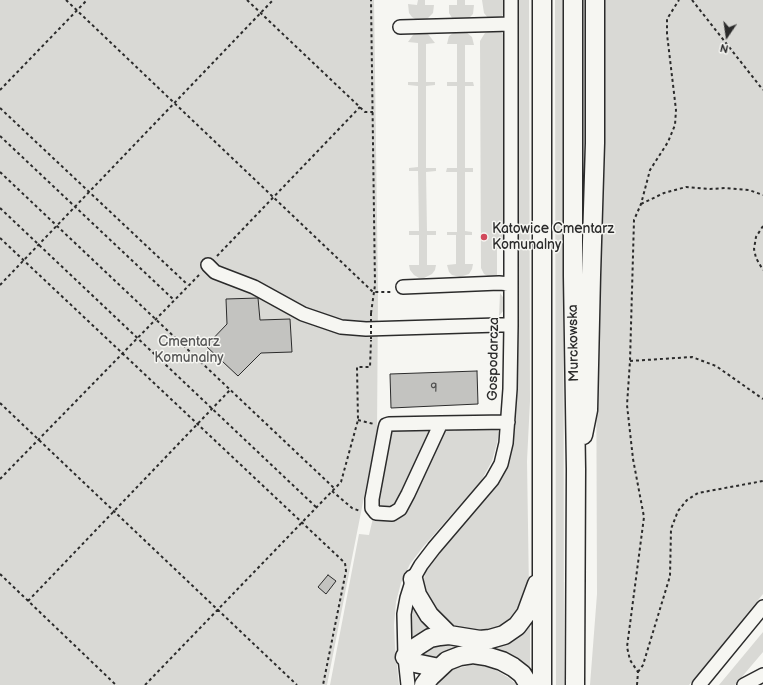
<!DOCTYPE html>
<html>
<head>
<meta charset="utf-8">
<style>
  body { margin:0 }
  #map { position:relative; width:763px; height:685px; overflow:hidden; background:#f6f6f2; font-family:"Balsamiq Sans",sans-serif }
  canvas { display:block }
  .north { position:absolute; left:707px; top:16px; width:40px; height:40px; -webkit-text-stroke:3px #f6f6f2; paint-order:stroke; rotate:193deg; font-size:11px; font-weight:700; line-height:16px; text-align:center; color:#2b2b2b }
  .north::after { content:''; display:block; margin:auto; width:14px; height:18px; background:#2b2b2b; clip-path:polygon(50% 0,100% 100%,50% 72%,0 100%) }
</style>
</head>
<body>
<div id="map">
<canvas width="763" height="685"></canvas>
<div class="north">N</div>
</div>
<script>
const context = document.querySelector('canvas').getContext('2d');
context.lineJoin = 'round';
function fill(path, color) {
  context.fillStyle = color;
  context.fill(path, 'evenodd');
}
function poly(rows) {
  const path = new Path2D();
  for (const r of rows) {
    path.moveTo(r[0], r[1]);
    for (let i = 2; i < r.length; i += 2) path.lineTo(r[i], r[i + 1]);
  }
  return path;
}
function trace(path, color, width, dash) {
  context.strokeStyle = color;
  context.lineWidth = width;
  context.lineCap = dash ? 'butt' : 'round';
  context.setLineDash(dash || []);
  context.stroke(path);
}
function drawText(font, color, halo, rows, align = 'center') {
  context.font = font + ' "Balsamiq Sans",sans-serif';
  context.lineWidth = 3;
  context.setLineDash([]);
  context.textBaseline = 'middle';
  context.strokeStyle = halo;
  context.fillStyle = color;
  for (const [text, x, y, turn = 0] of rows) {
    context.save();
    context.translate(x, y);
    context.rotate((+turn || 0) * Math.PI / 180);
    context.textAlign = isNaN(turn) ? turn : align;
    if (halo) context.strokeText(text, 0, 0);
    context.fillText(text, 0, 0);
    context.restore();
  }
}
fill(poly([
  [0,0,374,0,378,292,377,431,327,685,0,685],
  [418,0,425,0,425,5,434,5,433,13,427,19,417,20,412,17,409,13,408,4,417,5],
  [457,0,465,0,465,5,474,5,473,14,467,20,457,20,452,18,449,13,449,5,457,5],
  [482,0,505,0,504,14,500,18,488,18,484,13],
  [516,0,529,0,530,401,527,461,529,591,525,602,512,620,496,632,482,635,447,625,427,599,423,583,426,570,431,561,497,486,504,474,508,463,513,441,516,365],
  [555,0,563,0,564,685,556,685],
  [583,0,588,0,588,130,585,196,583,195],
  [602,0,763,0,763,594,689,685,590,685,597,594,596,312],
  [465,31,472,37,474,45,465,45,465,82,473,82,474,86,465,86,465,168,473,168,473,172,465,172,465,231,472,232,472,235,465,235,465,264,473,264,472,269,469,274,460,277,452,275,449,272,447,265,456,264,456,235,447,235,447,232,457,232,457,172,446,172,447,168,457,168,457,86,447,86,447,82,457,82,457,44,447,44,449,36,453,33],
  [418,32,423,32,428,34,435,43,426,44,426,82,435,82,435,85,426,86,426,168,436,168,436,171,426,172,427,231,436,231,436,235,427,235,427,265,436,265,435,270,432,274,424,278,419,278,414,275,410,270,409,265,419,265,419,235,409,235,409,231,419,231,418,171,409,171,409,168,418,167,418,86,408,85,408,82,418,82,418,43,408,42,413,35],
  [488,32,501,32,505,36,505,248,497,249,497,275,490,277,484,274,481,268,480,41,485,33],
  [500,293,505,300,505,305,504,310,499,316],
  [463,426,496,427,499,432,497,443,492,461,481,481,423,547,410,564,401,583,396,602,394,625,395,647,399,685,330,685,359,534,369,535,373,518,393,519,444,431,455,431],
  [429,427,431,432,402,499,392,509,378,507,376,499,391,429],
  [414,605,437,630,411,641,411,621],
  [530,624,530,672,486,648,528,625],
  [763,632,763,652,735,685,719,685],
  [453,643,456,648,437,660,420,659,421,653,428,647],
  [475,664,483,666,494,669,509,678,517,685,435,685,451,670]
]), '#d9d9d5');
const building = poly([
  [258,298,260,320,290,319,292,352,261,353,238,376,206,346,227,324,226,299,258,298],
  [477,371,478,404,391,408,390,374,477,371],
  [328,575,336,581,326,594,318,587,328,575]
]);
fill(building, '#c3c3c0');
trace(building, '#2b2b2b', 1);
const minor = poly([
  [400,27,511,24],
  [208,265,215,272,254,287,303,314,341,327,366,329,498,325,511,325],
  [403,287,499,283,511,284],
  [441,423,408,494,400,509,392,514,376,513,372,508,372,499,385,429,386,425,389,424,441,423,508,422],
  [408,685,405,657,404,614,407,598,413,579,421,565,434,548,492,480,501,464,506,443,510,389,511,325,511,0],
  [699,685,763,607],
  [744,685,763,675]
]);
const highway = poly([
  [573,0,573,276,576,469,575,685],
  [583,435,588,410,591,275,595,143,595,0],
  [413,579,417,595,429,615,449,635],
  [439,668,415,663,405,657,416,647,430,638,440,636,449,635,480,640,490,639,504,635,517,626,526,614,537,584],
  [424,685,430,677,447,661,460,656,473,654,486,656,502,661,513,667,522,674,529,685],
  [542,685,542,0]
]);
trace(minor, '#2b2b2b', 16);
trace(highway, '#2b2b2b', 21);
trace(poly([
  [66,0,373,292,392,292],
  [247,0,365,112,373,112],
  [692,0,763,90],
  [0,90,87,0],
  [0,108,188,285],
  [0,136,174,300],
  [0,172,334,488],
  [641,204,664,193,686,187,710,189,726,188,749,190,763,195],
  [0,208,316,507],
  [763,226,756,237,754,249,756,258,763,270],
  [0,238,345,563,346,571,323,685],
  [217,256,360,107],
  [0,285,273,0],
  [371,313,375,285,371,0],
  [630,361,692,357,716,366,763,399],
  [0,403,297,685],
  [358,420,374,424],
  [0,479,200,274],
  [332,491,352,508,360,511],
  [0,574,116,685],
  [28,601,230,390],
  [638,672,643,665,670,576,671,529,678,511,687,500,698,493,763,481],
  [145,685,341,482,358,420,357,367,370,367,371,340],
  [637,685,638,672,630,660,627,647,644,517,633,459,627,405,630,361,634,220,641,204,650,170,668,142,675,125,676,110,667,34,667,19,679,0]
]), '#2b2b2b', 2, [3, 3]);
trace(minor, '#f6f6f2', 13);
trace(highway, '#f6f6f2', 18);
trace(poly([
  [371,313,371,339]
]), '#2b2b2b', 2, [3, 3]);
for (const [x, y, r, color] of [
  [484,237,4,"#d1495b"]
]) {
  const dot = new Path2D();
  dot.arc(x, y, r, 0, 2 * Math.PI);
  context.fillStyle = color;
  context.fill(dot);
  trace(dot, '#f6f6f2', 1.5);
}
drawText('12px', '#515150', null, [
  ["9",434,389]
]);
drawText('14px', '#2b2b2b', '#f6f6f2', [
  ["Katowice Cmentarz",492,229],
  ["Komunalny",492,245]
], 'left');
drawText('14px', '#565656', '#f6f6f2', [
  ["Cmentarz",189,342],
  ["Komunalny",189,358]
]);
drawText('14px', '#2b2b2b', '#f6f6f2', [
  ["Murckowska",574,343,-91],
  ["Gospodarcza",494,359,-89]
]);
</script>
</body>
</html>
